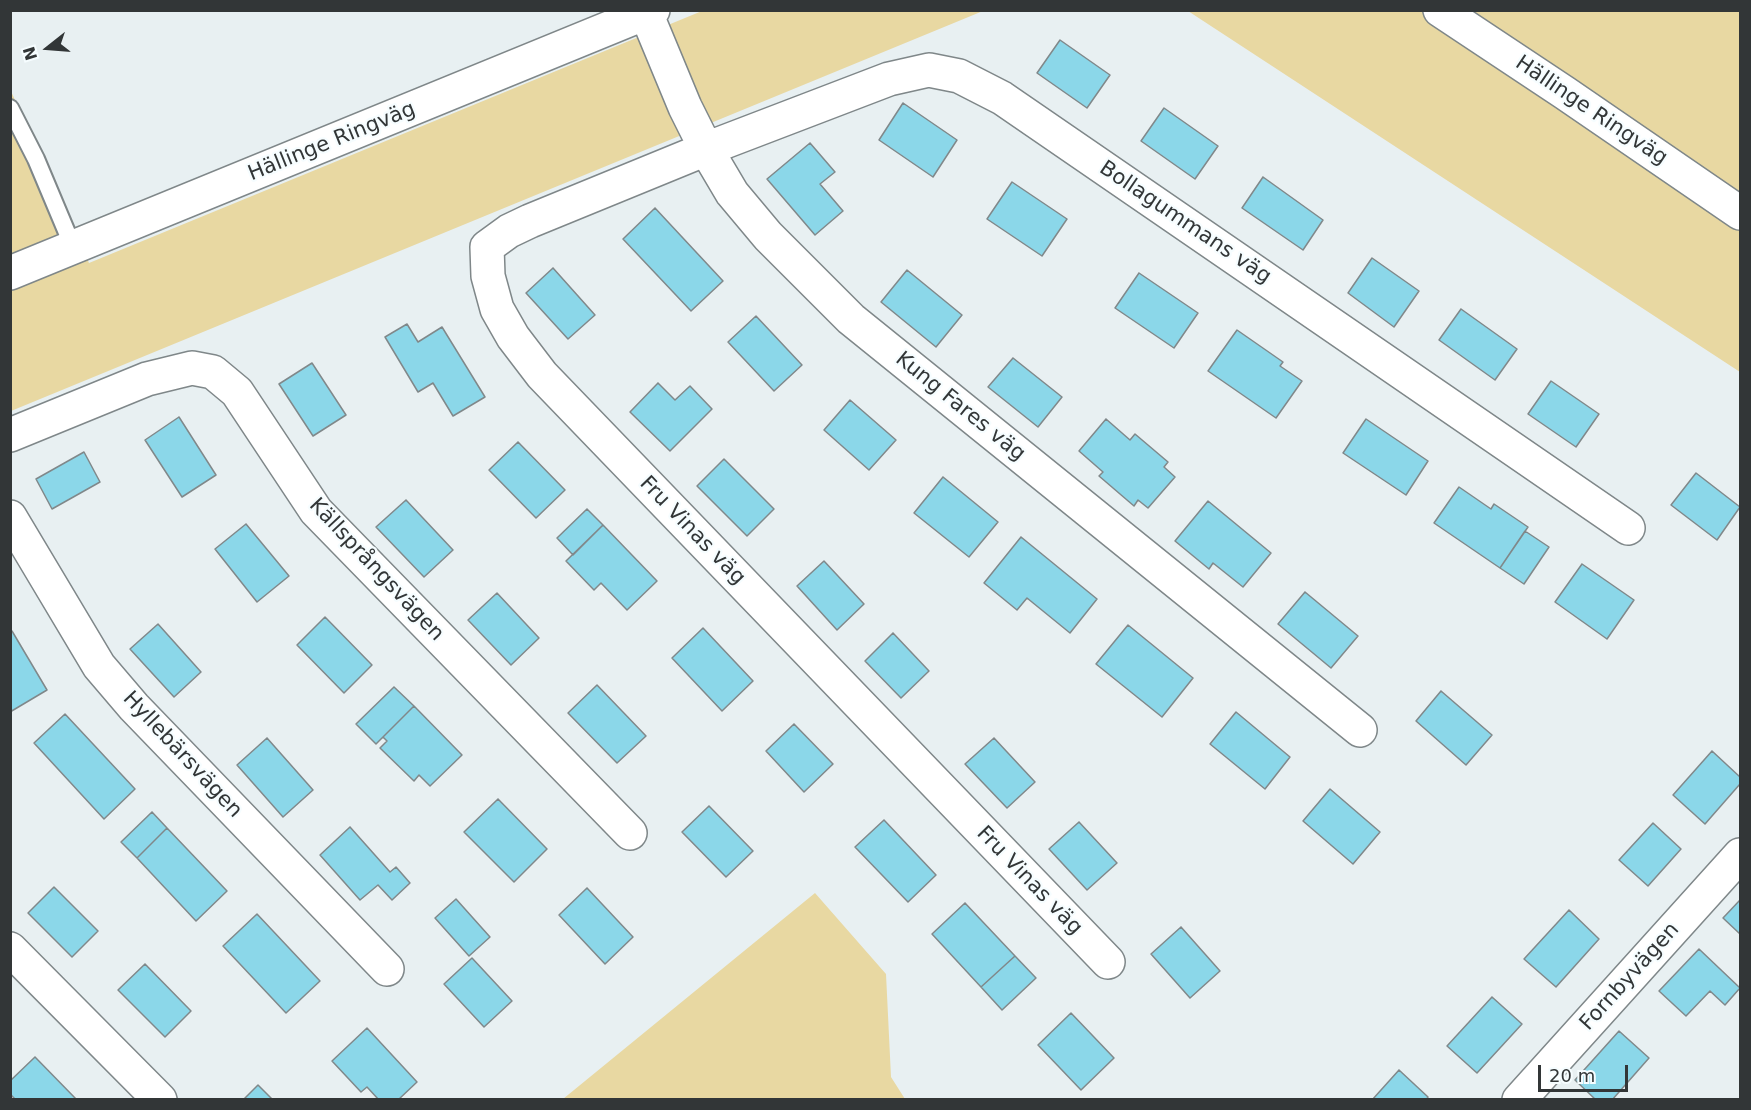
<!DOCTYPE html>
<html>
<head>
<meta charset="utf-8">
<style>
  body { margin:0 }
  #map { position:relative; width:1751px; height:1110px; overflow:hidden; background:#e8f0f2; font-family:"DejaVu Sans",sans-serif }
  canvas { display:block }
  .frame { position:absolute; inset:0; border:12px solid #323637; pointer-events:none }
  .north { position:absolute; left:18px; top:18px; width:60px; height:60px; -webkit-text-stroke:4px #f6fdff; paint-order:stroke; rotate:253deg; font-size:16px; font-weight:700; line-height:24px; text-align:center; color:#323637 }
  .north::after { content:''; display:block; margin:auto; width:21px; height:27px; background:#323637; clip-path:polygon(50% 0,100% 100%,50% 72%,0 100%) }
  .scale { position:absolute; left:1538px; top:1065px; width:90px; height:27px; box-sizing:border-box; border:3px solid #323637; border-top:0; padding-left:8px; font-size:18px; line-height:21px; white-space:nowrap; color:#323637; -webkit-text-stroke:4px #f6fdff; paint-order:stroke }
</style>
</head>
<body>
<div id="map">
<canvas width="1751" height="1110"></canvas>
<div class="frame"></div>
<div class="north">N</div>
<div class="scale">20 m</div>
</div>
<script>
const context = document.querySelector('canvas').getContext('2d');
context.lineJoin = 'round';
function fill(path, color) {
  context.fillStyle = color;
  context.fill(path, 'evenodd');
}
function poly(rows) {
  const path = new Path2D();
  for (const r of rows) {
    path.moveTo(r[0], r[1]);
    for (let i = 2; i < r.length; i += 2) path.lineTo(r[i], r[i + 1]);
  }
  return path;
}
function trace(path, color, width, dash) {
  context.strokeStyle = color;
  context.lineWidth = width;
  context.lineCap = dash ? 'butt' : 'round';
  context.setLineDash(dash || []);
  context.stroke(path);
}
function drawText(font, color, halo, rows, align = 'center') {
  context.font = font + ' "DejaVu Sans",sans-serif';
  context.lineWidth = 4.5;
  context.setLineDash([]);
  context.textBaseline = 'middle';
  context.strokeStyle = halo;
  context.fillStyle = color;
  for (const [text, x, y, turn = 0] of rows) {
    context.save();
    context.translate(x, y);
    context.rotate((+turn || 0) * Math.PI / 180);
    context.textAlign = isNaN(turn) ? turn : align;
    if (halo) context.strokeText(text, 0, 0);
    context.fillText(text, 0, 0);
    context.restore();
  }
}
fill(poly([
  [702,11,983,11,11,411,10,89,89,263],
  [1188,11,1740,11,1740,372],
  [815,893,886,974,891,1077,905,1099,563,1099]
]), '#e8d8a2');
const building = poly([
  [1060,40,1110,75,1087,108,1037,73,1060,40],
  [903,103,957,140,933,177,879,140,903,103],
  [1164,108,1218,146,1195,179,1141,141,1164,108],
  [810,143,835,172,820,184,843,211,815,235,767,179,810,143],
  [1263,177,1323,220,1303,250,1242,208,1263,177],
  [1012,182,1067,219,1042,256,987,219,1012,182],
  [655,208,723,281,691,311,623,239,655,208],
  [1372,258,1419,291,1394,327,1348,293,1372,258],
  [553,268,595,315,568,339,526,293,553,268],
  [907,270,962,315,936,347,881,302,907,270],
  [1139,273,1198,313,1174,348,1115,308,1139,273],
  [1461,309,1517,349,1495,380,1439,340,1461,309],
  [756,316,802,365,774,391,728,342,756,316],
  [407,324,418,342,442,327,485,397,453,416,433,383,418,392,385,337,407,324],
  [1237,330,1283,362,1280,366,1302,381,1276,418,1208,371,1237,330],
  [1013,358,1062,397,1038,427,988,387,1013,358],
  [312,363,346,415,313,436,279,384,312,363],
  [1551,381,1599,414,1576,447,1528,414,1551,381],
  [658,383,675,400,690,386,712,409,670,451,630,412,658,383],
  [850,400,896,440,869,470,824,430,850,400],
  [179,417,216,475,182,497,145,440,179,417],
  [1106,419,1130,440,1135,434,1168,462,1164,467,1175,477,1148,508,1138,500,1134,506,1099,476,1103,472,1079,451,1106,419],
  [1366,419,1428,461,1406,495,1343,453,1366,419],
  [518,442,565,490,536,518,489,470,518,442],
  [84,452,100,482,52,509,36,479,84,452],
  [724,459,774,509,747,536,697,486,724,459],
  [1696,473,1740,507,1717,540,1671,505,1696,473],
  [943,477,998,522,969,557,914,513,943,477],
  [1459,487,1491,509,1494,504,1528,527,1500,568,1434,523,1459,487],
  [406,500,453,550,424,577,376,527,406,500],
  [1208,501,1271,553,1243,587,1213,563,1209,569,1175,541,1208,501],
  [587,509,603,525,573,555,557,538,587,509],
  [246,524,289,576,257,602,215,549,246,524],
  [603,525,657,581,627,610,601,583,594,590,566,561,603,525],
  [1525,531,1549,547,1524,584,1500,568,1525,531],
  [1021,537,1097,599,1070,633,1027,598,1017,610,984,583,1021,537],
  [824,561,864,604,837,630,797,586,824,561],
  [1582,564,1634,600,1607,639,1555,602,1582,564],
  [1305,592,1358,636,1331,668,1278,624,1305,592],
  [497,593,539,638,511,665,468,620,497,593],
  [325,617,372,665,344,693,297,645,325,617],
  [158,624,201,672,174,697,130,649,158,624],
  [1128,625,1193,678,1162,717,1096,664,1128,625],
  [703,628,753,681,722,711,672,658,703,628],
  [12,631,47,690,10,712,10,632,12,631],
  [893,633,929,671,901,698,865,661,893,633],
  [597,685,646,736,617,763,568,713,597,685],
  [394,687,414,706,376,744,356,724,394,687],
  [1441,691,1492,735,1466,765,1416,721,1441,691],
  [414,706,462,755,430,786,419,775,414,781,380,748,387,741,383,737,414,706],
  [1236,712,1290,757,1265,789,1210,744,1236,712],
  [65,714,135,789,104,819,34,743,65,714],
  [794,724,833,764,804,792,766,751,794,724],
  [267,738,313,790,283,817,237,765,267,738],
  [994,738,1035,782,1007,808,965,764,994,738],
  [1712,751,1740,777,1740,784,1705,824,1673,795,1712,751],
  [1330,789,1380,832,1353,864,1303,821,1330,789],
  [498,799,547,849,514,882,464,832,498,799],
  [709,806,753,851,726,877,682,832,709,806],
  [152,812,167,828,137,858,121,842,152,812],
  [884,820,936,875,908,902,855,847,884,820],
  [1079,822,1117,863,1087,890,1049,849,1079,822],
  [1653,823,1681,849,1648,886,1619,860,1653,823],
  [350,827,390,872,396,867,410,883,392,900,378,885,360,900,320,855,350,827],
  [167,828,227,891,196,921,137,858,167,828],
  [54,887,98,931,72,957,28,913,54,887],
  [587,888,633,937,605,964,559,915,587,888],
  [456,899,490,937,469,956,435,918,456,899],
  [1740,900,1740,934,1723,918,1740,900],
  [965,903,1015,956,981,987,932,934,965,903],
  [1569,910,1599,939,1556,987,1524,959,1569,910],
  [257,914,320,981,286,1013,223,946,257,914],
  [1181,927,1220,971,1190,998,1151,954,1181,927],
  [1699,949,1740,988,1725,1005,1710,991,1686,1016,1659,991,1699,949],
  [1015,956,1036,978,1002,1010,981,987,1015,956],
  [472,958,512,1001,484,1027,444,984,472,958],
  [145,964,191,1011,165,1037,118,990,145,964],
  [1492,997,1522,1024,1477,1073,1447,1046,1492,997],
  [1071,1013,1114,1058,1081,1090,1038,1045,1071,1013],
  [367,1028,417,1082,398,1100,379,1100,367,1087,361,1092,332,1061,367,1028],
  [1619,1031,1649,1058,1612,1100,1596,1100,1575,1080,1619,1031],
  [35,1057,77,1100,16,1100,10,1094,10,1081,35,1057],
  [1399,1070,1428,1097,1426,1100,1372,1100,1399,1070],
  [258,1085,273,1100,243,1100,258,1085]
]);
fill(building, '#8bd7e9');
trace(building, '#80888a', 1.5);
const lane = poly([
  [10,108,36,159,73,247]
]);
const street = poly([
  [1440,10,1565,93,1740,213],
  [646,13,685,107,706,149,732,193,768,236,851,319,1360,730],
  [10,273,653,10],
  [10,435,147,379,192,368,213,372,237,392,316,511,630,833],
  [10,517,99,666,134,707,387,969],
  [10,949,160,1100],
  [1108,962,542,375,513,337,497,309,488,276,487,247,509,231,530,221,706,149,889,79,929,70,959,76,1002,98,1628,528],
  [1519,1100,1740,855]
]);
trace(lane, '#7f8789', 20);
trace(street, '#7f8789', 36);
trace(lane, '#fff', 16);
trace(street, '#fff', 33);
drawText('21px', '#323637', '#f6fdff', [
  ["Hällinge Ringväg",1591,111,34],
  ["Hällinge Ringväg",332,142,-22],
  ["Bollagummans väg",1185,223,34],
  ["Kung Fares väg",960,407,39],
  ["Fru Vinas väg",692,531,46],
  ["Källsprångsvägen",376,570,47],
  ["Hyllebärsvägen",182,755,47],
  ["Fru Vinas väg",1029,881,46],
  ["Fornbyvägen",1630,977,-48]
]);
</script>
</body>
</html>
